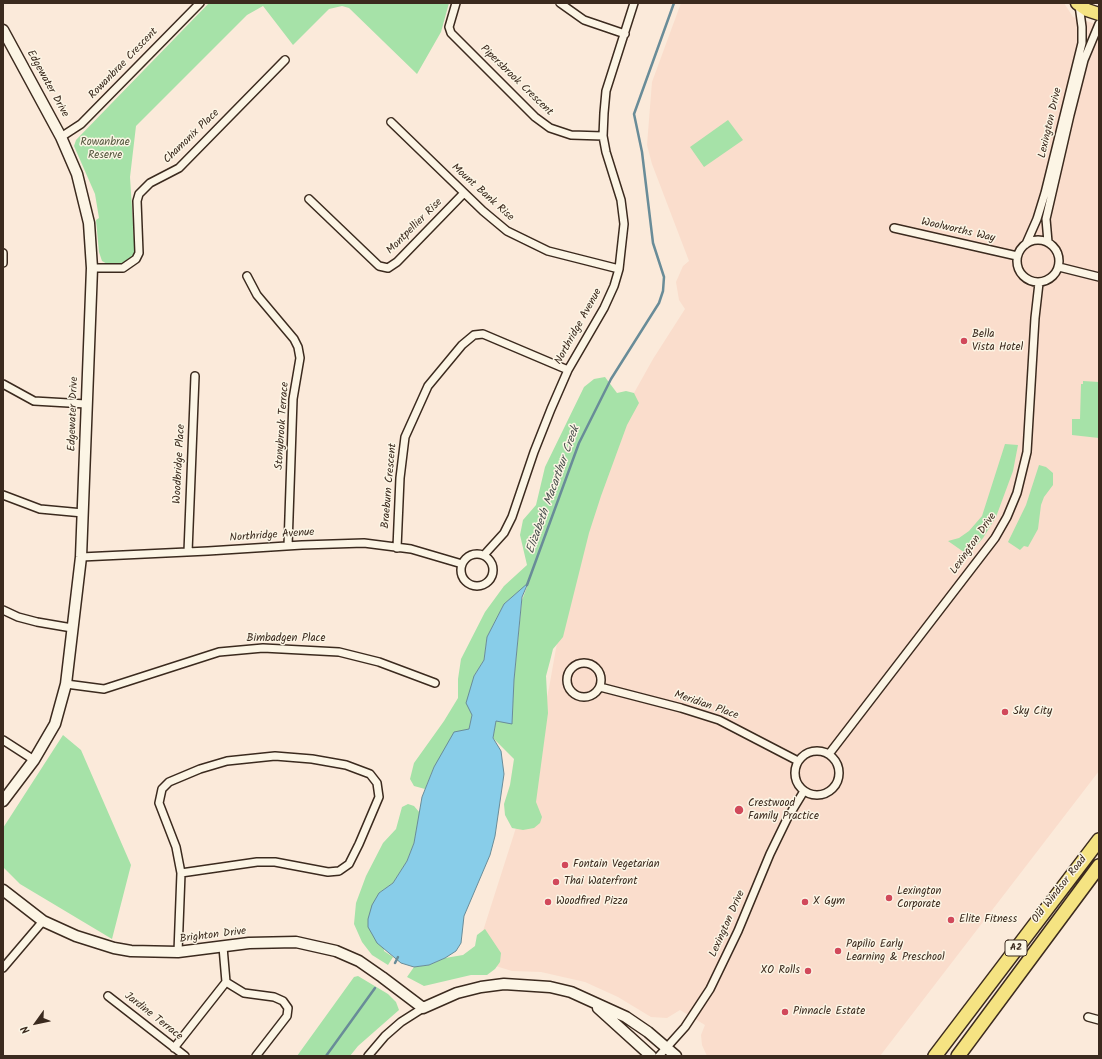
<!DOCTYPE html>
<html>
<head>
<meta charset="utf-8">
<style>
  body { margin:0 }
  #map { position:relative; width:1102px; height:1059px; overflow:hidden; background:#fbeada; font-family:Kalam,sans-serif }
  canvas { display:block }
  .frame { position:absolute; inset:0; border:4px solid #3b2a1e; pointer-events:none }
  .north { position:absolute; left:16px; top:1003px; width:40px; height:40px; -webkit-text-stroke:3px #fcf5e5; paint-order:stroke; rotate:237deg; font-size:11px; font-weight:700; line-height:16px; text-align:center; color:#3b2a1e }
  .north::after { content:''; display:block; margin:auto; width:14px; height:18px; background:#3b2a1e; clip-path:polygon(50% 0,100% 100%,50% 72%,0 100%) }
</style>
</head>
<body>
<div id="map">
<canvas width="1102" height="1059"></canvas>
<div class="frame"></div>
<div class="north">N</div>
</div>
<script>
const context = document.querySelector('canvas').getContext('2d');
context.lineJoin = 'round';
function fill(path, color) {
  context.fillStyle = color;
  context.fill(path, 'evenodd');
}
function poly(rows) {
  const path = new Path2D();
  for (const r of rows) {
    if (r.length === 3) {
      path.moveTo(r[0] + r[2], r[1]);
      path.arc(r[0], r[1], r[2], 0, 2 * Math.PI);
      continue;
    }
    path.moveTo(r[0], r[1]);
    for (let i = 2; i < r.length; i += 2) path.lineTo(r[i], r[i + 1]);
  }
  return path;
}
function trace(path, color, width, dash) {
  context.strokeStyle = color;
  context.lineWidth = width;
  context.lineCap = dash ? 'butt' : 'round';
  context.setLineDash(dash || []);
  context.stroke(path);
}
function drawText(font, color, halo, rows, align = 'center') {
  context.font = font + ' Kalam,sans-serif';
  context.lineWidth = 3;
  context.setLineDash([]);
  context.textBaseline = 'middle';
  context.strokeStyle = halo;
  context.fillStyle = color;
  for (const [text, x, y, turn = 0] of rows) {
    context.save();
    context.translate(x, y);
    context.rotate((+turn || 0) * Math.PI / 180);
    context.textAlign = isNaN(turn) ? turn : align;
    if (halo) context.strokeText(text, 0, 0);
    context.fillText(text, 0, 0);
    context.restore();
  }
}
fill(poly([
  [681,3,1064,3,1073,17,1099,25,1099,771,880,1056,707,1056,702,1045,701,1035,705,1025,680,1010,667,1018,651,1017,618,997,585,982,541,972,512,971,476,960,483,931,521,812,549,688,566,592,634,393,653,359,685,309,679,300,676,282,683,266,689,261,652,164,647,145,652,82]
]), '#faddcc');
fill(poly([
  [209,3,449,3,441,32,417,74,349,8,342,6,329,9,293,45,263,6,247,15,136,126,130,177,135,255,124,264,109,265,102,261,99,252,96,220,99,218,95,194,74,146,76,140],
  [728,120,743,140,704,167,690,147],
  [605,377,617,393,626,391,634,393,639,403,627,425,601,496,589,533,563,637,553,649,550,661,546,676,548,713,536,802,542,817,540,823,534,828,523,830,512,828,505,815,504,804,510,785,514,759,493,738,496,720,512,723,514,680,522,600,528,584,504,604,487,637,484,660,474,676,472,715,469,729,434,767,425,789,414,786,410,779,414,763,444,721,458,698,458,679,461,659,485,612,504,586,527,565,520,535,523,520,536,505,545,467,584,387,594,379],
  [1083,381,1099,382,1099,438,1072,435,1072,419,1080,419,1081,384,1083,384],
  [1005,444,1018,445,1013,471,996,517,983,538,968,555,948,541,959,538,969,531,982,516],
  [1039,465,1046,467,1053,473,1053,485,1044,497,1041,505,1038,529,1028,547,1024,546,1020,550,1008,542,1026,505],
  [63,735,81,750,131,865,112,939,20,884,3,867,3,828],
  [408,804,414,806,420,813,414,843,407,861,393,883,379,893,384,951,393,957,388,965,372,955,362,942,354,924,356,903,366,876,383,843,396,829,402,807],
  [485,929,501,953,500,962,495,969,487,975,471,975,424,986,407,977,414,967,429,965,445,958,463,955,475,946,477,935],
  [358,976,388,994,396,1002,399,1010,358,1046,350,1056,297,1056,354,977]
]), '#a6e2a8');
const water = poly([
  [528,583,522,597,514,680,512,724,496,721,493,738,501,751,504,774,495,836,490,855,464,916,461,943,456,951,445,958,429,965,414,967,401,963,377,943,372,934,368,927,368,919,372,905,379,893,393,883,407,861,414,843,422,797,434,767,454,732,469,729,472,715,466,703,474,676,484,660,487,637,504,604,528,583]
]);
fill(water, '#88cde9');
trace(water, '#698c98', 1);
trace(poly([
  [527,585,579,443,611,379,659,303,663,291,664,277,653,243,642,152,634,114,674,3],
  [395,963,398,957],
  [326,1056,375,988]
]), '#698c98', 2.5);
const street = poly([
  [456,3,449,27,451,33,535,117,550,128,571,135,603,136],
  [560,3,584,20,625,34],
  [391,122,483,211,507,231,548,251,619,269],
  [61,137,81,124,200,3],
  [309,199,379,266,388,268,397,262,464,193],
  [894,228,1017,256],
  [1038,261,21],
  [1048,242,1046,219,1070,115,1084,60,1099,24],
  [1026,244,1037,219,1045,193,1082,43,1082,27,1079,5],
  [3,253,3,263],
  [1059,267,1099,277],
  [92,268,123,268,136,259,139,253,137,201,139,194,150,183,179,168,285,60],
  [247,276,257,295,294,339,298,347,300,358,293,399,288,546],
  [3,384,34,401,86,404],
  [3,495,40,509,83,513],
  [397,548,400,478,405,437,428,386,462,345,474,335,483,334,568,370],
  [188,552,195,376],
  [477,570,16],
  [484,555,504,533,512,517,534,452,551,409,568,370,604,308,614,286,619,269,624,224,621,200,606,152,603,136,604,113,606,91,634,3],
  [81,557,208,551,302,545,364,543,411,549,462,564],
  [3,610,18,617,37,622,72,628],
  [584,680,17],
  [66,684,104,689,219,652,263,648,339,652,379,662,435,683],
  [600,687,681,708,719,720,798,761],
  [3,740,34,760],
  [817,773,22],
  [829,754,995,538,1007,517,1017,493,1027,452,1035,318,1039,283],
  [178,952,181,873,176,847,159,803,162,789,169,782,200,769,227,761,275,756,312,759,346,765,370,774,377,783,379,797,359,844,349,864,339,871,328,872,275,862,257,862,181,873],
  [3,968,43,921],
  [226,982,244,993,274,997,283,1001,288,1008,287,1016,256,1056],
  [108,996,185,1056],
  [1088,1017,1099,1020],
  [174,1048,226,982,223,947],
  [368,1056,385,1036,401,1022,423,1008],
  [659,1056,685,1027,710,989,738,931,770,854,787,819,804,791]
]);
const secondary = poly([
  [3,30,61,137,77,174,89,223,92,268,81,557,66,684,55,724,34,760,3,801],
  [3,890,43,921,76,936,114,948,131,951,178,952,249,943,296,942,336,951,359,961,382,977,423,1008,457,993,481,987,504,984,550,987,571,992,626,1017,648,1032,676,1056],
  [598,1008,651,1056]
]);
const primary = poly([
  [1077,3,1087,10,1099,14]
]);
const highway = poly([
  [935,1056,1099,840],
  [958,1056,1099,866]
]);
trace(street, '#3b2a1e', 10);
trace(secondary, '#3b2a1e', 13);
trace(primary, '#3b2a1e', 15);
trace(highway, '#3b2a1e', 16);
trace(street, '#fcf5e5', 7);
trace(secondary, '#fcf5e5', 10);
trace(primary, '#f5e382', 12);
trace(highway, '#f5e382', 13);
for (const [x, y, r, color] of [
  [964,341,4,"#d1495b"],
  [1005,712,4,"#d1495b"],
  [739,810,5,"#d1495b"],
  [565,865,4,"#d1495b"],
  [556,882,4,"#d1495b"],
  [889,898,4,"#d1495b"],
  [548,902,4,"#d1495b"],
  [805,902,4,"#d1495b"],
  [951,920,4,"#d1495b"],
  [838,951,4,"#d1495b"],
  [808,971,4,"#d1495b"],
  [785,1012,4,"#d1495b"]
]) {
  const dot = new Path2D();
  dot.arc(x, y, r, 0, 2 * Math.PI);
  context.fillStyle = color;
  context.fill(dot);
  trace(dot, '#fcf5e5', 1.5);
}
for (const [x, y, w] of [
  [1016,948,22]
]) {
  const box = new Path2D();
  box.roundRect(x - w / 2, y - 8, w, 16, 3);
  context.fillStyle = '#fcf5e5';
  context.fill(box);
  trace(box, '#3b2a1e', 1);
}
drawText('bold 10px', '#3b2a1e', null, [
  ["A2",1016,948]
]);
drawText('11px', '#3b2a1e', '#fcf5e5', [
  ["Rowanbrae Crescent",124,64,-46],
  ["Pipersbrook Crescent",516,81,44],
  ["Edgewater Drive",47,84,61],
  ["Lexington Drive",1051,123,-77],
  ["Chamonix Place",192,137,-44],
  ["Mount Bank Rise",482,193,42],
  ["Montpellier Rise",415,227,-45],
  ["Woolworths Way",958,231,13],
  ["Northridge Avenue",579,327,-61],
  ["Edgewater Drive",74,414,-88],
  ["Stonybrook Terrace",283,426,-86],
  ["Woodbridge Place",180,464,-87],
  ["Braeburn Crescent",390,486,-85],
  ["Northridge Avenue",272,536,-4],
  ["Lexington Drive",974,544,-55],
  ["Bimbadgen Place",286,639],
  ["Meridian Place",706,706,19],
  ["Old Windsor Road",1060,890,-52],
  ["Lexington Drive",728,924,-66],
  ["Brighton Drive",213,936,-7],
  ["Jardine Terrace",153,1017,38]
]);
drawText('11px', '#565840', '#fcf5e5', [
  ["Rowanbrae",105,143],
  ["Reserve",105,156]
]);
drawText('11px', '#3b2a1e', '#fcf5e5', [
  ["Bella",972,335],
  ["Vista Hotel",972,348],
  ["Sky City",1013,712],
  ["Crestwood",748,804],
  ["Family Practice",748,817],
  ["Fontain Vegetarian",573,865],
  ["Thai Waterfront",564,882],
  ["Lexington",897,892],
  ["Corporate",897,905],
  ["Woodfired Pizza",556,902],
  ["X Gym",813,902],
  ["Elite Fitness",959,920],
  ["Papilio Early",846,945],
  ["Learning & Preschool",846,958],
  ["XO Rolls",800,971,"right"],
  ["Pinnacle Estate",793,1012]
], 'left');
drawText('italic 12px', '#4e5351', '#fcf5e5', [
  ["Elizabeth Macarthur Creek",554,490,-70]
]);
</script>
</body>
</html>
